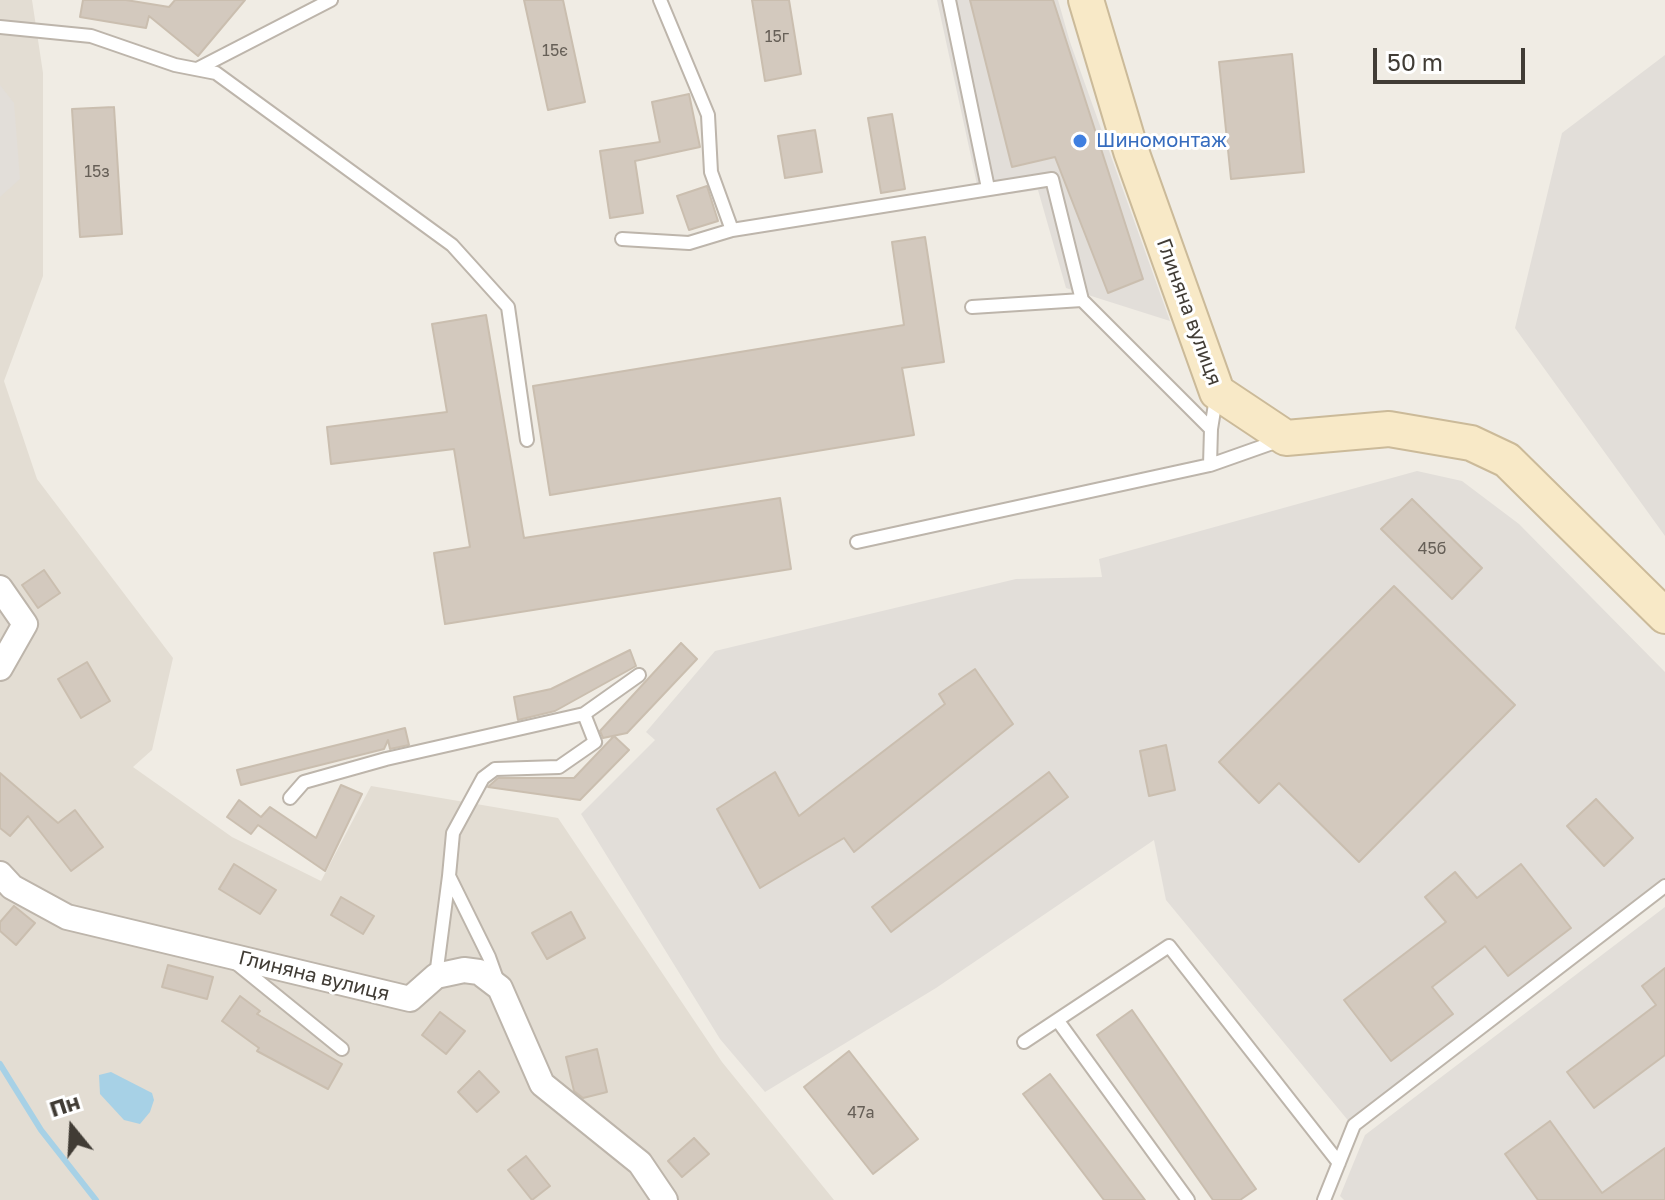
<!DOCTYPE html>
<html>
<head>
<meta charset="utf-8">
<style>
  body { margin:0 }
  #map { position:relative; width:1665px; height:1200px; overflow:hidden; background:#f0ece4; font-family:"Golos Text",sans-serif }
  canvas { display:block }
  .north { position:absolute; left:32px; top:1088px; width:80px; height:80px; -webkit-text-stroke:6px #fff; paint-order:stroke; rotate:342deg; font-size:22px; font-weight:700; line-height:32px; text-align:center; color:#413c35 }
  .north::after { content:''; display:block; margin:auto; width:28px; height:36px; background:#413c35; clip-path:polygon(50% 0,100% 100%,50% 72%,0 100%) }
  .scale { position:absolute; left:1373px; top:48px; width:152px; height:36px; box-sizing:border-box; border:4px solid #413c35; border-top:0; padding-left:10px; font-size:24px; line-height:28px; white-space:nowrap; color:#413c35; -webkit-text-stroke:6px #fff; paint-order:stroke }
</style>
</head>
<body>
<div id="map">
<canvas width="1665" height="1200"></canvas>
<div class="north">Пн</div>
<div class="scale">50 m</div>
</div>
<script>
const context = document.querySelector('canvas').getContext('2d');
context.lineJoin = 'round';
function fill(path, color) {
  context.fillStyle = color;
  context.fill(path, 'evenodd');
}
function poly(rows) {
  const path = new Path2D();
  for (const r of rows) {
    path.moveTo(r[0], r[1]);
    for (let i = 2; i < r.length; i += 2) path.lineTo(r[i], r[i + 1]);
  }
  return path;
}
function trace(path, color, width, dash) {
  context.strokeStyle = color;
  context.lineWidth = width;
  context.lineCap = dash ? 'butt' : 'round';
  context.setLineDash(dash || []);
  context.stroke(path);
}
function drawText(font, color, halo, rows, align = 'center') {
  context.font = font + ' "Golos Text",sans-serif';
  context.lineWidth = 6;
  context.setLineDash([]);
  context.textBaseline = 'middle';
  context.strokeStyle = halo;
  context.fillStyle = color;
  for (const [text, x, y, turn = 0] of rows) {
    context.save();
    context.translate(x, y);
    context.rotate((+turn || 0) * Math.PI / 180);
    context.textAlign = isNaN(turn) ? turn : align;
    if (halo) context.strokeText(text, 0, 0);
    context.fillText(text, 0, 0);
    context.restore();
  }
}
fill(poly([
  [0,0,32,0,43,73,43,276,4,381,37,479,173,658,152,750,133,767,232,837,321,881,371,786,558,818,722,1062,834,1200,0,1200]
]), '#e3ddd3');
fill(poly([
  [937,0,1058,0,1070,42,1170,321,1066,288,1038,190,980,198],
  [1665,55,1665,536,1515,328,1562,133],
  [0,85,14,103,20,179,0,197],
  [1417,471,1462,481,1519,524,1665,672,1665,883,1351,1124,1166,900,1154,840,936,988,765,1092,720,1039,581,814,655,740,646,732,715,651,1016,579,1102,577,1099,559],
  [1665,907,1665,1200,1344,1200,1340,1196,1365,1135]
]), '#e2ded9');
fill(poly([
  [111,1072,152,1093,154,1100,150,1112,140,1124,124,1120,100,1094,99,1075]
]), '#a7d1e6');
trace(poly([
  [0,1064,41,1130,96,1200]
]), '#a7d1e6', 6);
const building = poly([
  [83,0,126,0,169,7,175,0,245,0,198,56,149,16,146,28,80,17,83,0],
  [524,0,563,0,585,102,548,110,524,0],
  [752,0,789,0,801,74,765,81,752,0],
  [970,0,1053,0,1143,279,1108,293,1055,157,1012,167,970,0],
  [1292,54,1304,172,1231,179,1219,62,1292,54],
  [689,94,700,147,635,161,643,213,610,218,600,151,660,142,652,102,689,94],
  [114,107,122,234,80,237,72,109,114,107],
  [892,114,905,189,881,193,868,118,892,114],
  [815,130,822,172,785,178,778,136,815,130],
  [707,186,718,221,689,230,677,196,707,186],
  [925,237,944,362,902,368,914,435,550,495,533,386,904,325,892,242,925,237],
  [486,315,524,538,780,498,791,569,445,624,434,553,470,547,454,449,331,464,327,427,447,412,432,324,486,315],
  [1412,499,1482,568,1452,599,1381,529,1412,499],
  [44,570,60,593,38,608,22,585,44,570],
  [1394,586,1515,705,1359,862,1279,783,1259,803,1219,762,1394,586],
  [681,643,697,659,627,733,603,738,600,731,681,643],
  [630,650,636,666,555,711,518,720,514,697,551,689,630,650],
  [87,662,110,701,81,718,58,679,87,662],
  [975,669,1013,724,854,852,844,838,760,888,717,809,775,772,799,816,945,704,939,694,975,669],
  [405,728,409,745,390,749,388,740,384,749,241,785,237,770,405,728],
  [614,736,629,750,580,800,488,787,498,778,574,778,614,736],
  [1166,745,1175,790,1149,796,1140,751,1166,745],
  [1049,772,1068,797,891,932,872,907,1049,772],
  [0,773,58,823,75,810,103,847,71,871,28,816,10,836,0,828,0,773],
  [341,785,362,794,325,871,258,825,251,834,227,817,239,800,261,817,270,807,316,838,341,785],
  [1596,799,1633,838,1604,866,1567,826,1596,799],
  [234,864,276,890,260,914,219,889,234,864],
  [1521,864,1571,928,1508,976,1485,946,1432,987,1453,1014,1391,1061,1344,1000,1446,922,1425,897,1455,872,1477,898,1521,864],
  [341,897,374,916,363,934,331,915,341,897],
  [14,906,35,923,16,945,0,931,0,922,14,906],
  [571,912,585,938,547,959,532,933,571,912],
  [168,965,213,977,207,999,162,987,168,965],
  [1665,968,1665,1055,1594,1108,1567,1072,1656,1005,1642,986,1665,968],
  [240,996,260,1011,257,1014,342,1064,328,1089,257,1051,259,1048,222,1021,240,996],
  [1132,1010,1256,1189,1240,1200,1213,1200,1097,1035,1132,1010],
  [440,1012,465,1031,446,1054,422,1035,440,1012],
  [597,1049,607,1092,583,1098,574,1091,566,1057,597,1049],
  [849,1051,918,1139,873,1174,804,1087,849,1051],
  [479,1071,499,1092,477,1112,458,1092,479,1071],
  [1050,1074,1145,1200,1104,1200,1023,1094,1050,1074],
  [1550,1121,1602,1193,1665,1148,1665,1200,1538,1200,1505,1154,1550,1121],
  [694,1138,709,1154,682,1177,668,1161,694,1138],
  [526,1156,550,1186,532,1200,508,1170,526,1156]
]);
fill(building, '#d3c9be');
trace(building, '#cabeaf', 2);
const lane = poly([
  [660,0,708,115,711,172,732,230,1052,179,1082,300,1211,429],
  [949,0,988,188],
  [0,27,91,36,175,65,216,73,452,245,508,307,527,440],
  [197,69,331,0],
  [622,239,689,243,732,230],
  [972,307,1082,300],
  [1210,465,1278,441],
  [857,542,1210,465,1211,429,1216,398],
  [290,798,304,782,386,759,584,714,639,675],
  [236,963,342,1049],
  [436,976,449,876],
  [498,982,489,957,449,876,453,833,483,778,495,769,559,767,595,742,584,714],
  [1058,1021,1188,1200],
  [1024,1042,1169,946,1339,1163],
  [1324,1200,1354,1125,1665,886]
]);
const street = poly([
  [0,588,25,624,0,668],
  [0,874,12,887,67,917,410,999,436,976,464,970,479,972,500,988,542,1084,640,1163,665,1200]
]);
const secondary = poly([
  [1086,0,1131,151,1217,392,1286,438,1389,429,1471,443,1507,460,1665,616]
]);
trace(lane, '#bdb5ab', 16);
trace(street, '#bdb5ab', 28);
trace(secondary, '#cbba99', 38);
trace(lane, '#fff', 12);
trace(street, '#fff', 24);
trace(secondary, '#f8e9c7', 34);
for (const [x, y, r, color] of [
  [1080,141,8,"#3f7fe0"]
]) {
  const dot = new Path2D();
  dot.arc(x, y, r, 0, 2 * Math.PI);
  context.fillStyle = color;
  context.fill(dot);
  trace(dot, '#fff', 3);
}
drawText('16px', '#665f57', null, [
  ["15г",777,37],
  ["15є",555,51],
  ["15з",97,172],
  ["45б",1432,549],
  ["47а",861,1113]
]);
drawText('20px', '#366cbe', '#fff', [
  ["Шиномонтаж",1096,141]
], 'left');
drawText('20px', '#413c35', '#fff', [
  ["Глиняна вулиця",1189,312,70],
  ["Глиняна вулиця",314,976,14]
]);
</script>
</body>
</html>
